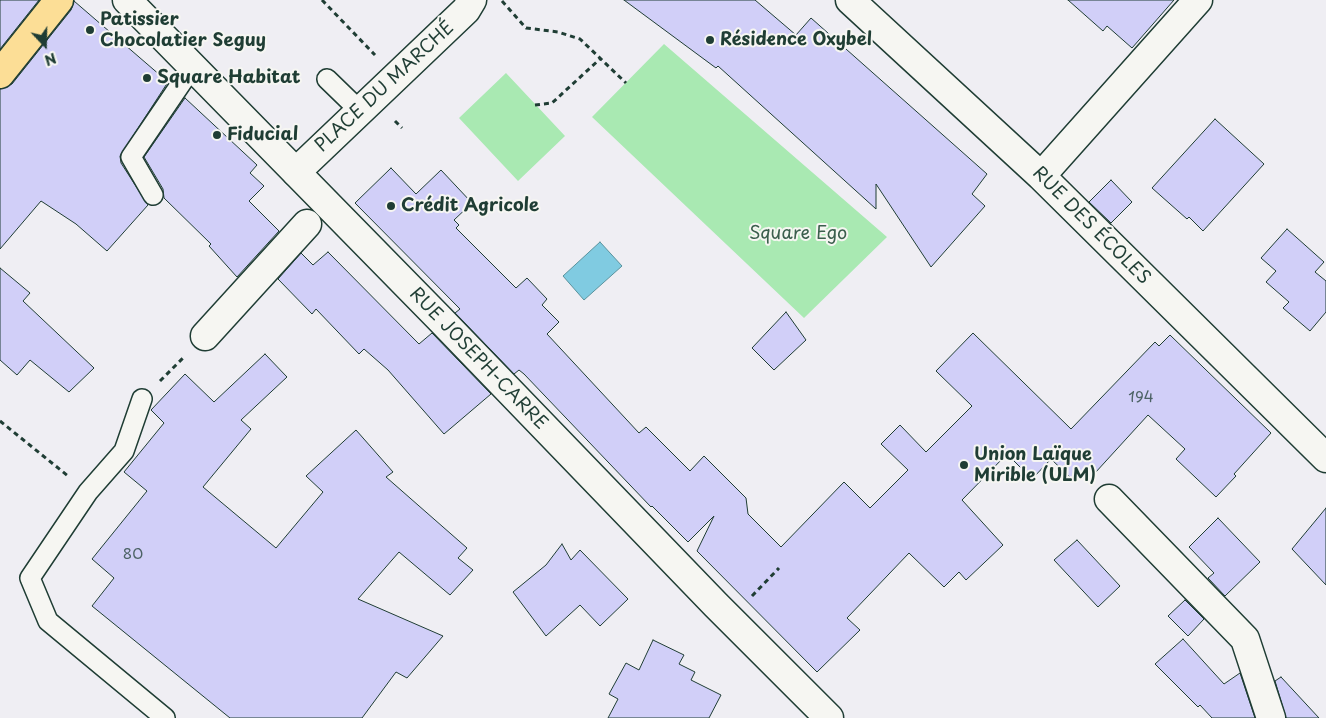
<!DOCTYPE html>
<html>
<head>
<meta charset="utf-8">
<style>
  body { margin:0 }
  #map { position:relative; width:1326px; height:718px; overflow:hidden; background:#efeef3; font-family:"Playpen Sans",sans-serif }
  canvas { display:block }
  .north { position:absolute; left:20px; top:20px; width:50px; height:50px; -webkit-text-stroke:4px #f6f6f2; paint-order:stroke; rotate:159deg; font-size:14px; font-weight:700; line-height:20px; text-align:center; color:#1f3d34 }
  .north::after { content:''; display:block; margin:auto; width:18px; height:22px; background:#1f3d34; clip-path:polygon(50% 0,100% 100%,50% 72%,0 100%) }
</style>
</head>
<body>
<div id="map">
<canvas width="1326" height="718"></canvas>
<div class="north">N</div>
</div>
<script>
const context = document.querySelector('canvas').getContext('2d');
context.lineJoin = 'round';
function fill(path, color) {
  context.fillStyle = color;
  context.fill(path, 'evenodd');
}
function poly(rows) {
  const path = new Path2D();
  for (const r of rows) {
    path.moveTo(r[0], r[1]);
    for (let i = 2; i < r.length; i += 2) path.lineTo(r[i], r[i + 1]);
  }
  return path;
}
function trace(path, color, width, dash) {
  context.strokeStyle = color;
  context.lineWidth = width;
  context.lineCap = dash ? 'butt' : 'round';
  context.setLineDash(dash || []);
  context.stroke(path);
}
function drawText(font, color, halo, rows, align = 'center') {
  context.font = font + ' "Playpen Sans",sans-serif';
  context.lineWidth = 4;
  context.setLineDash([]);
  context.textBaseline = 'middle';
  context.strokeStyle = halo;
  context.fillStyle = color;
  for (const [text, x, y, turn = 0] of rows) {
    context.save();
    context.translate(x, y);
    context.rotate((+turn || 0) * Math.PI / 180);
    context.textAlign = isNaN(turn) ? turn : align;
    if (halo) context.strokeText(text, 0, 0);
    context.fillText(text, 0, 0);
    context.restore();
  }
}
fill(poly([
  [664,44,887,237,804,318,592,117],
  [506,73,565,136,518,181,459,118]
]), '#a9e9b2');
const water = poly([
  [600,242,622,266,584,300,563,276,600,242]
]);
fill(water, '#80cbe1');
trace(water, '#59929c', 1);
const building = poly([
  [0,0,39,0,0,49,0,0],
  [624,0,755,0,796,35,811,18,987,174,972,194,985,206,931,267,876,184,876,209,718,66,716,68,624,0],
  [1068,0,1174,0,1132,48,1107,26,1103,31,1068,0],
  [74,1,168,82,120,156,121,163,148,205,107,251,76,224,41,201,0,249,0,89,12,84,71,10,74,1],
  [185,98,257,165,250,173,264,186,249,201,279,231,237,277,209,246,211,244,164,198,163,189,144,157,185,98],
  [1215,119,1264,164,1203,231,1189,217,1187,219,1152,188,1215,119],
  [391,168,416,194,441,170,472,203,454,220,459,225,456,228,516,288,527,278,547,299,542,305,559,322,547,334,639,433,646,427,690,471,704,456,746,498,748,514,781,547,844,482,870,508,908,470,881,444,900,425,926,452,972,406,936,371,973,333,1071,429,1155,342,1159,346,1170,335,1271,433,1234,474,1236,476,1216,497,1176,459,1185,449,1148,415,1095,473,1087,466,1073,480,1051,459,1032,479,1007,454,962,500,1003,545,966,580,959,572,944,587,909,553,847,618,860,630,817,672,697,551,714,516,688,542,652,506,651,507,524,374,519,370,514,374,455,313,460,309,355,203,391,168],
  [1111,180,1132,202,1111,223,1089,202,1111,180],
  [1287,229,1324,262,1315,272,1326,281,1326,312,1310,331,1283,308,1289,302,1266,282,1276,271,1261,258,1287,229],
  [328,252,419,344,432,333,491,394,444,434,388,370,364,349,359,354,316,309,312,314,278,279,301,253,313,265,328,252],
  [0,268,30,293,23,301,94,368,69,392,30,360,17,375,0,360,0,268],
  [786,312,806,340,774,370,752,348,786,312],
  [265,354,287,377,241,420,251,429,203,487,276,548,323,492,306,476,356,430,393,472,386,477,467,548,458,558,473,570,450,595,399,552,358,599,443,636,407,678,396,672,362,718,230,718,92,606,114,578,92,559,147,491,124,472,164,423,151,410,185,374,214,402,265,354],
  [1326,508,1326,585,1292,549,1326,508],
  [1218,518,1260,562,1225,596,1208,578,1214,573,1189,547,1218,518],
  [1077,540,1120,586,1098,607,1054,560,1077,540],
  [562,544,571,560,580,550,628,599,600,626,580,605,546,636,513,592,546,565,562,544],
  [1185,600,1204,619,1188,636,1168,616,1185,600],
  [1183,639,1224,684,1240,673,1255,718,1212,718,1200,705,1198,707,1155,664,1183,639],
  [653,640,684,655,679,664,695,672,691,680,721,695,709,718,608,718,618,699,609,694,626,663,639,670,653,640],
  [1281,677,1319,718,1286,718,1275,681,1281,677]
]);
fill(building, '#d1cff8');
trace(building, '#1f3d34', 1);
const service = poly([
  [327,79,360,111],
  [153,195,131,157,193,66],
  [142,399,124,451,88,492,30,578,48,621,165,718]
]);
const minor = poly([
  [850,0,1041,176,1326,458],
  [296,172,466,10,472,0],
  [1041,176,1198,0],
  [205,336,307,224],
  [1109,499,1245,639,1271,718]
]);
const tertiary = poly([
  [127,0,440,319,716,605,829,718]
]);
const primary = poly([
  [0,74,59,0]
]);
trace(service, '#1f3d34', 22);
trace(minor, '#1f3d34', 31);
trace(tertiary, '#1f3d34', 31);
trace(primary, '#1f3d34', 31);
trace(poly([
  [322,0,375,55],
  [502,1,526,28,558,32,580,39,626,83],
  [535,105,552,103,601,58],
  [395,121,402,128],
  [160,381,184,357],
  [0,421,68,476],
  [752,596,779,568]
]), '#1f3d34', 3, [5, 4]);
trace(service, '#f6f6f2', 19);
trace(minor, '#f6f6f2', 28);
trace(tertiary, '#f6f6f2', 28);
trace(primary, '#fcde96', 28);
for (const [x, y, r, color] of [
  [90,30,5,"#1f3d34"],
  [710,40,5,"#1f3d34"],
  [147,78,5,"#1f3d34"],
  [217,135,5,"#1f3d34"],
  [391,206,5,"#1f3d34"],
  [964,465,5,"#1f3d34"]
]) {
  const dot = new Path2D();
  dot.arc(x, y, r, 0, 2 * Math.PI);
  context.fillStyle = color;
  context.fill(dot);
  trace(dot, '#f6f6f2', 2);
}
drawText('15px', '#4c6265', null, [
  ["194",1141,398],
  ["80",133,555]
]);
drawText('bold 18px', '#1f3d34', '#f6f6f2', [
  ["Patissier",100,20],
  ["Chocolatier Seguy",100,41],
  ["Résidence Oxybel",720,40],
  ["Square Habitat",157,78],
  ["Fiducial",227,135],
  ["Crédit Agricole",401,206],
  ["Union Laïque",974,455],
  ["Mirible (ULM)",974,476]
], 'left');
drawText('18px', '#1f3d34', '#f6f6f2', [
  ["PLACE DU MARCHÉ",385,87,-43],
  ["RUE DES ÉCOLES",1091,226,45],
  ["RUE JOSEPH-CARRE",478,359,46]
]);
drawText('18px', '#3b5f4d', '#f6f6f2', [
  ["Square Ego",798,234]
]);
</script>
</body>
</html>
